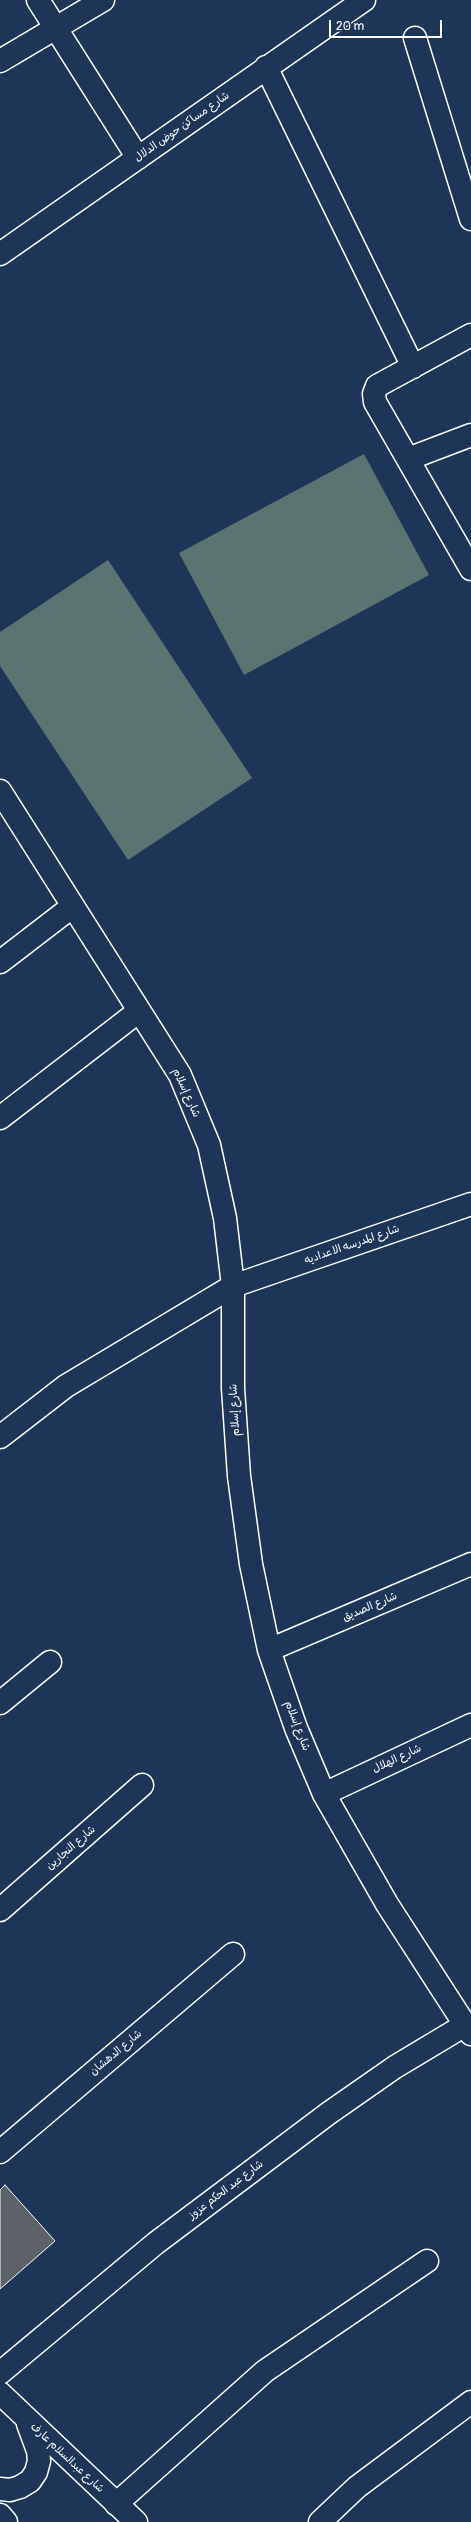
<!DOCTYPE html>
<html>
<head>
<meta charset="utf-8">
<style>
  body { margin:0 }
  #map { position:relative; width:471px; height:2522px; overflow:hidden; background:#1d3557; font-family:Pangolin,sans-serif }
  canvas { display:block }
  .scale { position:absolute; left:329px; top:20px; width:113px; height:18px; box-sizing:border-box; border:2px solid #fff; border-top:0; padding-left:5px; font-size:12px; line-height:14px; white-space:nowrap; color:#fff; -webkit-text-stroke:3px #1d3557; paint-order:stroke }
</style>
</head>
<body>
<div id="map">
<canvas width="471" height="2522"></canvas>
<div class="scale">20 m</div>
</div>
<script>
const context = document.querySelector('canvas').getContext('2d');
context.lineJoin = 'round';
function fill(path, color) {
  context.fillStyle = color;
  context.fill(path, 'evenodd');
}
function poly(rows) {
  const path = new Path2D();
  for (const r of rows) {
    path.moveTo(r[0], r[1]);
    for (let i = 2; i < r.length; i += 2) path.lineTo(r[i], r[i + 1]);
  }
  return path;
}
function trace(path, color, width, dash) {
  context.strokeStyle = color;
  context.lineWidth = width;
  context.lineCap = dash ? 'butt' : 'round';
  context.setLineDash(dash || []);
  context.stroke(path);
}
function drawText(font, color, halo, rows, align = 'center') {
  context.font = font + ' Pangolin,"Playpen Sans Arabic",sans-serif';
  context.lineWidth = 3.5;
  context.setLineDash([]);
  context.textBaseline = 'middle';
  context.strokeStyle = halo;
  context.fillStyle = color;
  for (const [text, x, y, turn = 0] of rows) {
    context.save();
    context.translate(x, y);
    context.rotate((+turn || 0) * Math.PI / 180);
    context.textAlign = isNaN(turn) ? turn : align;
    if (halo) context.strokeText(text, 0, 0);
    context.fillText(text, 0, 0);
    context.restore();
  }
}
fill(poly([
  [364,454,429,575,244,675,179,553],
  [108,560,252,778,128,860,0,666,0,632]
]), '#5b7471');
const building = poly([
  [5,2185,55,2241,0,2289,0,2190,5,2185]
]);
fill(building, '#5c6267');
trace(building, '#fff', 1);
const minor = poly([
  [38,0,138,158],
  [415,38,471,219],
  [0,61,103,0],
  [266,67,413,367],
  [0,254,364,0],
  [471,335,377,386,374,394,375,402,471,569],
  [408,459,471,435],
  [0,791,180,1075,209,1145,225,1218,233,1286,233,1388,239,1476,251,1564,269,1650,296,1728,324,1794,387,1904,471,2034],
  [0,962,73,906],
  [0,1118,139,1011],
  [0,1437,66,1386,233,1286,471,1204],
  [269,1650,471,1564],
  [0,1703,50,1662],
  [324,1794,471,1725],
  [0,1910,142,1785],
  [0,2152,233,1954],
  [0,2373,156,2243,329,2113,395,2067,465,2025],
  [116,2504,265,2371,427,2261],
  [320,2522,357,2487,471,2402]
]);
const major = poly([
  [0,2393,136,2522],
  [0,2489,10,2490,20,2487,30,2481,36,2472,39,2461,38,2451,28,2424],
  [0,2515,6,2522]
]);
trace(minor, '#fff', 25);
trace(major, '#fff', 25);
trace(minor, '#1d3557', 22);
trace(major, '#1d3557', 22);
drawText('11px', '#fff', '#1d3557', [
  ["شارع مساكن حوض الدلال",182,127,-35],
  ["شارع إسلام",186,1093,66],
  ["شارع المدرسه الاعداديه",352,1245,-19],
  ["شارع إسلام",235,1410,-93],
  ["شارع الصديق",370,1607,-23],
  ["شارع إسلام",297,1726,69],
  ["شارع الهلال",397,1759,-25],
  ["شارع النجارين",71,1848,-41],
  ["شارع الدهشان",116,2053,-40],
  ["شارع عبد الحكم عزوز",226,2190,-37],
  ["شارع عبدالسلام عارف",67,2458,43]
]);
</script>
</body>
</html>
